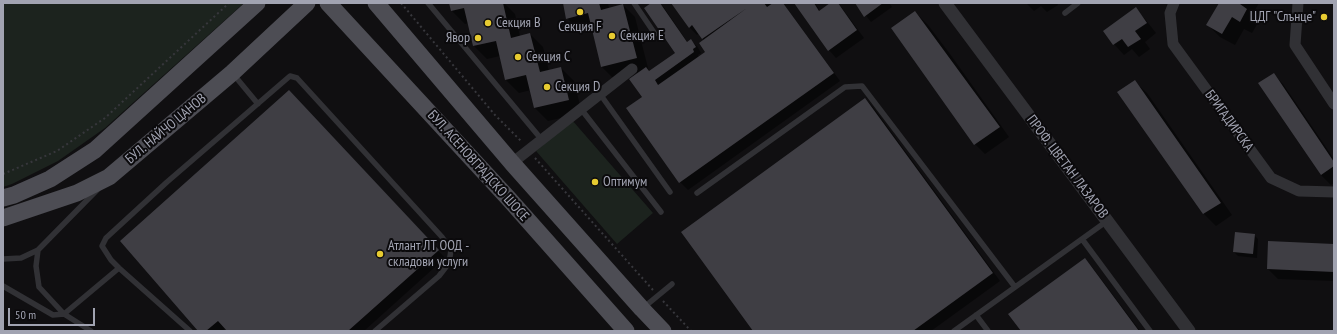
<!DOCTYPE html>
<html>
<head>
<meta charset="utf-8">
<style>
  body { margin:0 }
  #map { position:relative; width:1337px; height:334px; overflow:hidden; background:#100f11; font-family:"PT Sans Narrow",sans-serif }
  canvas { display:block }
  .frame { position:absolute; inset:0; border:4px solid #a1a3b1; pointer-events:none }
  .scale { position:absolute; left:8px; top:308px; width:87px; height:18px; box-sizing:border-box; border:2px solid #a1a3b1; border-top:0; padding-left:5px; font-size:12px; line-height:14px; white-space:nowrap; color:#a1a3b1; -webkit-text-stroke:3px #0b0a0c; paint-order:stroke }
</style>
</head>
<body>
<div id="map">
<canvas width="1337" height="334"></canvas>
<div class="frame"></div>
<div class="scale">50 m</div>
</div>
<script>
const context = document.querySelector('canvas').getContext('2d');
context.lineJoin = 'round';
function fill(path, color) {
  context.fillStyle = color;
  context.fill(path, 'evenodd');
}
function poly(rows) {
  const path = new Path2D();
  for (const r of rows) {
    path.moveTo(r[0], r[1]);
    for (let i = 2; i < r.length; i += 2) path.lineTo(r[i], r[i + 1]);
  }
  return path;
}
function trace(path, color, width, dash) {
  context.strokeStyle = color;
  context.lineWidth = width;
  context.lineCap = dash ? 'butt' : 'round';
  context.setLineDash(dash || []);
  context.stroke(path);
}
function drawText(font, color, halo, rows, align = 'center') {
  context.font = font + ' "PT Sans Narrow",sans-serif';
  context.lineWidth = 4;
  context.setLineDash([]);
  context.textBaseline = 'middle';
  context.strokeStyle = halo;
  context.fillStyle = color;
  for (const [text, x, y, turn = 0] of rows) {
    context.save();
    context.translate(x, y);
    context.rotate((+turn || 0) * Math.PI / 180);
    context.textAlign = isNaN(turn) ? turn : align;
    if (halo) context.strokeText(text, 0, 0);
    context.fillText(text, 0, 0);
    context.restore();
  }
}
fill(poly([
  [3,3,244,3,105,128,58,161,12,184,3,187],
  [572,120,653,213,617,244,536,151]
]), '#1c231e');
fill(poly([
  [450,3,504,3,515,14,520,36,530,34,543,47,549,71,561,68,574,81,582,113,548,121,535,108,531,90,519,93,506,80,500,56,487,59,474,46,469,23,465,24,452,11],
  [564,3,608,3,609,9,623,5,635,17,649,72,677,53,653,3,659,3,663,6,688,43,691,41,697,46,701,53,698,55,699,57,706,52,704,41,699,33,697,35,689,27,672,3,783,3,840,81,688,190,680,182,627,108,643,97,641,72,614,79,602,67,593,27,580,31,567,18],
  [795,3,815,3,820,11,831,3,838,3,842,8,864,38,836,58,829,50],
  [856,3,889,3,892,7,871,22],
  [1026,3,1057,3,1058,5,1047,12,1041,6,1034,11],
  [1220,3,1259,3,1252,15,1259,21,1252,33,1244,29,1235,45,1220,37,1208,25],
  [1135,9,1145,19,1156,33,1145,42,1150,49,1139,57,1132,49,1124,55,1114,44],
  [915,12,928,25,950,54,1009,137,985,154,975,144],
  [1273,74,1283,84,1334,159,1334,183,1331,185,1321,175],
  [1134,81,1147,93,1232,215,1216,226,1204,214,1119,92],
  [296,99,445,258,364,331,228,331,226,328,222,331,199,331],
  [865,99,873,107,1000,281,931,331,754,331],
  [1254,235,1258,239,1257,258,1238,256,1234,252],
  [1334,245,1334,281,1278,279,1268,269],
  [1085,259,1092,267,1140,331,1022,331]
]), '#0007');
fill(poly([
  [449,3,482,3,483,4,488,3,503,3,511,38,530,33,540,72,561,67,569,100,534,108,526,75,505,80,496,41,473,46,464,8,451,11],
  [563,3,599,3,601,10,623,4,637,58,601,67,588,13,566,19],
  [651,3,660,3,687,42,691,39,696,47,693,49,694,52,655,80,658,85,705,52,699,43,747,8,702,39,692,25,689,28,671,3,764,3,767,7,773,3,783,3,834,73,679,183,626,108,642,97,629,79,646,67,649,71,675,53,644,8],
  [794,3,814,3,819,11,830,3,838,3,857,30,828,51],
  [855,3,883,3,864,17],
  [1219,3,1241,3,1240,4,1247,9,1240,22,1232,17,1222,34,1206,25],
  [1136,7,1147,23,1135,31,1141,39,1128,47,1122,39,1113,45,1103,31],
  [915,11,1000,127,974,145,891,28],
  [1274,73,1334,162,1334,166,1321,175,1258,83],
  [1135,80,1221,203,1203,214,1117,92],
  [289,90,439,250,348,331,227,331,218,321,206,331,198,331,120,241],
  [865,98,993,273,913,331,753,331,681,232],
  [1235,232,1255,234,1253,254,1233,252],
  [1268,241,1334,244,1334,272,1267,269],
  [1085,258,1139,331,1021,331,1008,314]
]), '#3f3e44');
trace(poly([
  [401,3,495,115,522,142],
  [535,158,653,290],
  [3,174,57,151,105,118,229,3],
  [663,301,691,331]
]), '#37373c', 2, [2, 3]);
trace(poly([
  [428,3,542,140],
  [634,3,655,34],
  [1065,13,1078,3],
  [234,75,258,104],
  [600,94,670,192],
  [581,109,661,212],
  [697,193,845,87,862,86,1015,287],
  [1082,239,1150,331],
  [3,259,21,258,38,250],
  [3,286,53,315,64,314,119,268],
  [644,307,672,284],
  [976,315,988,331],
  [91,331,64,314,39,287,36,266,38,250,98,189],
  [190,331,119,268,111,260,102,246,106,238,167,182,290,76,297,78,442,237,451,250,449,263,439,276,375,331],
  [954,331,1107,221]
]), '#313135', 5.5);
trace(poly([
  [1174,3,1170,13,1173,44,1271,178,1299,191,1334,192],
  [1298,3,1295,45,1334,104],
  [512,163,632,69]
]), '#313135', 11);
trace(poly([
  [945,3,1189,331]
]), '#313135', 13);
trace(poly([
  [328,3,509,199,626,331],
  [376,3,512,163,642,309,663,331],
  [3,198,14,195,50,179,95,150,257,3],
  [3,218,77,193,109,177,232,73,307,3]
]), '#4d4d54', 17);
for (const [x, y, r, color] of [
  [580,12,4,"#e7cb31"],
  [1324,17,4,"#e7cb31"],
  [488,23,4,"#e7cb31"],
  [612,36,4,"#e7cb31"],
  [478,38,4,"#e7cb31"],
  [518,57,4,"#e7cb31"],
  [547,87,4,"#e7cb31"],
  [595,182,4,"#e7cb31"],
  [380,254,4,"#e7cb31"]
]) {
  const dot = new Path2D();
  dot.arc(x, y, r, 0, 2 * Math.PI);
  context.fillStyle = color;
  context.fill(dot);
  trace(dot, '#0b0a0c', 1.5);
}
drawText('14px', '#a1a3b1', '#0b0a0c', [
  ["ЦДГ \"Слънце\"",1316,17,"right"],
  ["Секция B",496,23],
  ["Секция F",580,27,"center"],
  ["Секция E",620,36],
  ["Явор",470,38,"right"],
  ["Секция C",526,57],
  ["Секция D",555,87],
  ["Оптимум",603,182],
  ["Атлант ЛТ ООД -",388,246],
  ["складови услуги",388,262]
], 'left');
drawText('14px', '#a1a3b1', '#0b0a0c', [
  ["БРИГАДИРСКА",1229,121,54],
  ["БУЛ. НАЙЧО ЦАНОВ",166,129,-40],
  ["БУЛ. АСЕНОВГРАДСКО ШОСЕ",478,166,48],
  ["ПРОФ. ЦВЕТАН ЛАЗАРОВ",1067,167,53]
]);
</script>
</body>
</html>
